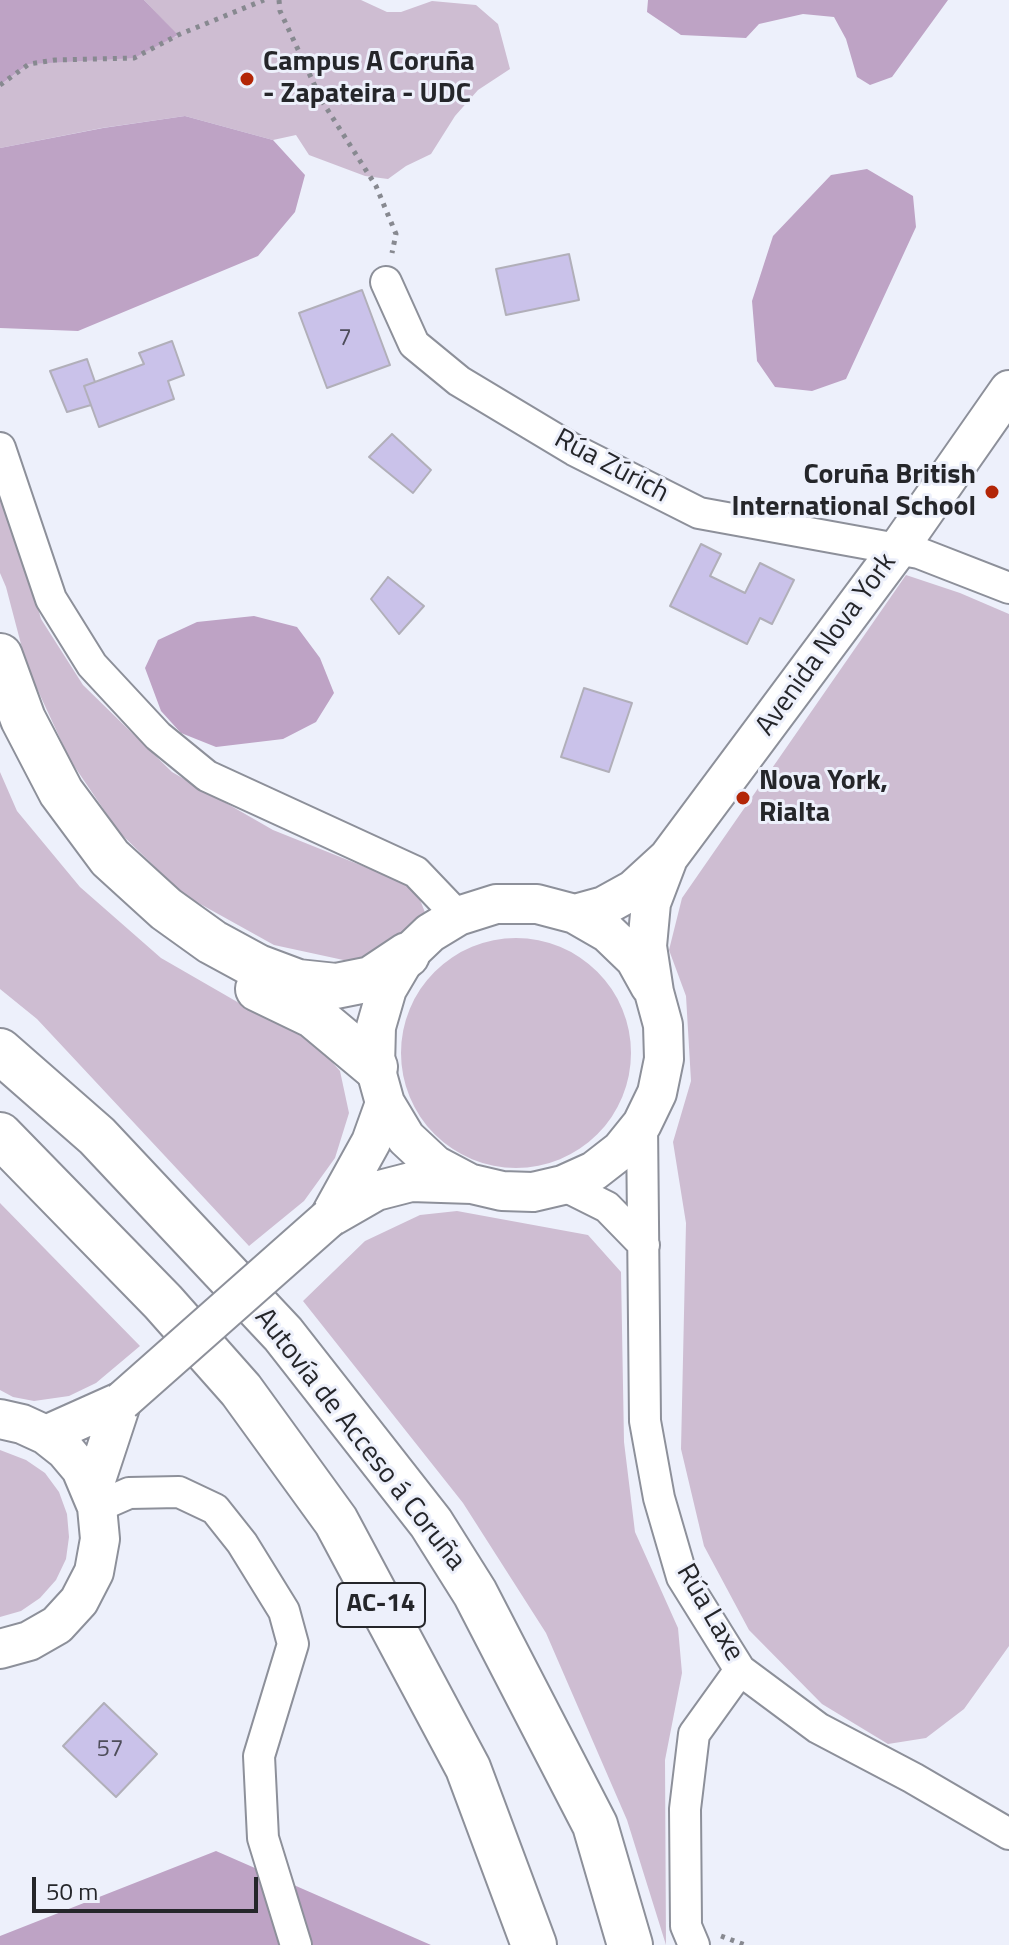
<!DOCTYPE html>
<html>
<head>
<meta charset="utf-8">
<style>
  body { margin:0 }
  #map { position:relative; width:1009px; height:1945px; overflow:hidden; background:#edf0fb; font-family:"Titillium Web",sans-serif }
  canvas { display:block }
  .scale { position:absolute; left:32px; top:1877px; width:226px; height:36px; box-sizing:border-box; border:4px solid #25262a; border-top:0; padding-left:10px; font-size:24px; line-height:28px; white-space:nowrap; color:#25262a; -webkit-text-stroke:6px #edf0fb; paint-order:stroke }
</style>
</head>
<body>
<div id="map">
<canvas width="1009" height="1945"></canvas>
<div class="scale">50 m</div>
</div>
<script>
const context = document.querySelector('canvas').getContext('2d');
context.lineJoin = 'round';
function fill(path, color) {
  context.fillStyle = color;
  context.fill(path, 'evenodd');
}
function poly(rows) {
  const path = new Path2D();
  for (const r of rows) {
    if (r.length === 3) {
      path.moveTo(r[0] + r[2], r[1]);
      path.arc(r[0], r[1], r[2], 0, 2 * Math.PI);
      continue;
    }
    path.moveTo(r[0], r[1]);
    for (let i = 2; i < r.length; i += 2) path.lineTo(r[i], r[i + 1]);
  }
  return path;
}
function trace(path, color, width, dash) {
  context.strokeStyle = color;
  context.lineWidth = width;
  context.lineCap = dash ? 'butt' : 'round';
  context.setLineDash(dash || []);
  context.stroke(path);
}
function drawText(font, color, halo, rows, align = 'center') {
  context.font = font + ' "Titillium Web",sans-serif';
  context.lineWidth = 6;
  context.setLineDash([]);
  context.textBaseline = 'middle';
  context.strokeStyle = halo;
  context.fillStyle = color;
  for (const [text, x, y, turn = 0] of rows) {
    context.save();
    context.translate(x, y);
    context.rotate((+turn || 0) * Math.PI / 180);
    context.textAlign = isNaN(turn) ? turn : align;
    if (halo) context.strokeText(text, 0, 0);
    context.fillText(text, 0, 0);
    context.restore();
  }
}
fill(poly([
  [144,0,361,0,387,12,401,12,432,1,476,5,498,24,510,69,478,90,455,116,431,154,406,166,388,179,365,176,309,155,296,135,273,140,185,116,102,128,0,148,0,85,29,64,178,36],
  [0,489,11,511,41,619,83,685,172,772,273,830,415,887,426,915,385,950,348,961,274,945,184,895,119,832,70,760,27,667,6,587,0,573],
  [906,575,960,593,1009,614,1009,1646,964,1709,926,1738,888,1744,822,1704,749,1630,704,1546,681,1449,686,1223,673,1142,691,1081,686,996,669,950,682,898],
  [0,772,17,811,80,887,161,958,253,1011,307,1034,340,1071,349,1113,335,1158,304,1201,249,1246,37,1019,0,989],
  [516,1053,115],
  [0,1203,140,1346,96,1383,69,1396,34,1401,13,1397,0,1390],
  [457,1211,588,1235,621,1272,624,1442,635,1532,678,1628,682,1673,665,1760,666,1945,627,1820,546,1633,463,1503,303,1301,365,1241,420,1215],
  [0,1450,26,1460,45,1473,59,1492,67,1514,69,1537,66,1559,56,1580,40,1598,21,1611,0,1617]
]), '#cebdd2');
fill(poly([
  [0,0,144,0,178,35,134,58,29,64,0,85],
  [648,0,948,0,892,77,870,85,857,77,846,39,834,17,803,14,759,24,746,38,681,35,647,12],
  [185,116,273,140,305,175,295,212,258,256,78,331,0,328,0,148,103,128],
  [867,169,913,196,916,227,846,379,812,391,775,387,757,361,752,301,773,236,831,175],
  [254,616,297,627,320,658,334,693,316,722,283,739,216,747,181,733,161,711,145,668,158,640,197,622],
  [216,1851,431,1945,0,1945,0,1936]
]), '#bea3c5');
const building = poly([
  [569,254,579,300,506,315,496,269,569,254],
  [362,290,390,365,327,388,299,313,362,290],
  [172,341,184,375,168,381,174,399,99,427,84,386,144,364,139,353,172,341],
  [87,359,95,382,84,386,91,405,67,412,50,371,87,359],
  [392,434,431,470,413,493,369,457,392,434],
  [701,544,721,554,710,576,745,593,760,563,794,580,772,624,760,618,747,644,670,606,701,544],
  [388,577,424,606,399,634,371,599,388,577],
  [584,688,632,703,609,772,561,757,584,688],
  [104,1703,157,1754,116,1797,63,1746,104,1703]
]);
fill(building, '#cac2ea');
trace(building, '#b1afb9', 2);
const minor = poly([
  [386,282,414,344,459,381,574,450,699,513,919,553,1009,588],
  [0,448,51,599,92,665,158,736,207,776,416,872,458,916],
  [642,1124,645,1421,659,1498,682,1577,740,1670,818,1728,913,1778,1009,1834],
  [563,1185,607,1207,644,1245],
  [97,1507,129,1493,179,1492,215,1509,242,1543,284,1611,293,1644,259,1756,263,1838,296,1945],
  [694,1945,686,1926,685,1809,694,1734,740,1670]
]);
const major = poly([
  [575,914,604,906,633,890,668,858,898,549,1009,390],
  [469,1183,435,1165,406,1138,385,1103,375,1067,376,1027,387,989,407,955,430,933,458,916,496,904,537,904,575,914,608,933,635,959,650,986],
  [329,1218,376,1191,411,1182,472,1184,502,1191,533,1192,563,1185,594,1171,621,1150,642,1124,657,1093,664,1059,663,1025,654,992,647,946,651,903,667,861],
  [329,1218,371,1142,385,1103],
  [0,1419,22,1424,46,1435,65,1450,81,1469,97,1507,100,1539,94,1572,79,1601,57,1625,29,1641,0,1649],
  [46,1435,122,1401],
  [92,1492,122,1401]
]);
const highway = poly([
  [0,656,23,719,61,792,110,858,166,909,212,942,258,967,298,982,336,986,371,979,407,955],
  [258,989,314,1016,375,1067],
  [0,1051,97,1136,283,1334,431,1523,475,1593,595,1825,630,1945],
  [0,1135,163,1302,241,1390,336,1521,468,1768,534,1945]
]);
trace(minor, '#8d909a', 34);
trace(major, '#8d909a', 42);
trace(highway, '#8d909a', 48);
trace(poly([
  [279,0,280,11,322,101,376,186,396,234,392,253],
  [0,85,29,64,55,60,134,58,178,35,264,0],
  [721,1936,745,1945]
]), '#878990', 5, [4, 6]);
trace(minor, '#fff', 30);
trace(major, '#fff', 38);
trace(highway, '#fff', 44);
const majorBridge = poly([
  [122,1401,329,1218]
]);
trace(majorBridge, '#8d909a', 42, []);
trace(majorBridge, '#fff', 38);
for (const [x, y, r, color] of [
  [247,79,8,"#b32607"],
  [992,492,8,"#b32607"],
  [743,798,8,"#b32607"]
]) {
  const dot = new Path2D();
  dot.arc(x, y, r, 0, 2 * Math.PI);
  context.fillStyle = color;
  context.fill(dot);
  trace(dot, '#edf0fb', 3);
}
drawText('24px', '#4e4d5a', null, [
  ["7",345,339],
  ["57",110,1750]
]);
for (const [x, y, w] of [
  [381,1605,88]
]) {
  const box = new Path2D();
  box.roundRect(x - w / 2, y - 22, w, 44, 6);
  context.fillStyle = '#edf0fb';
  context.fill(box);
  trace(box, '#25262a', 2);
}
drawText('bold 26px', '#25262a', null, [
  ["AC-14",381,1605]
]);
drawText('bold 28px', '#25262a', '#edf0fb', [
  ["Campus A Coruña",263,63],
  ["- Zapateira - UDC",263,95],
  ["Coruña British",976,476,"right"],
  ["International School",976,508,"right"],
  ["Nova York,",759,782],
  ["Rialta",759,814]
], 'left');
drawText('28px', '#25262a', '#edf0fb', [
  ["Rúa Zúrich",611,467,28],
  ["Avenida Nova York",827,645,-54],
  ["Autovía de Acceso á Coruña",359,1440,52],
  ["Rúa Laxe",709,1613,60]
]);
</script>
</body>
</html>
